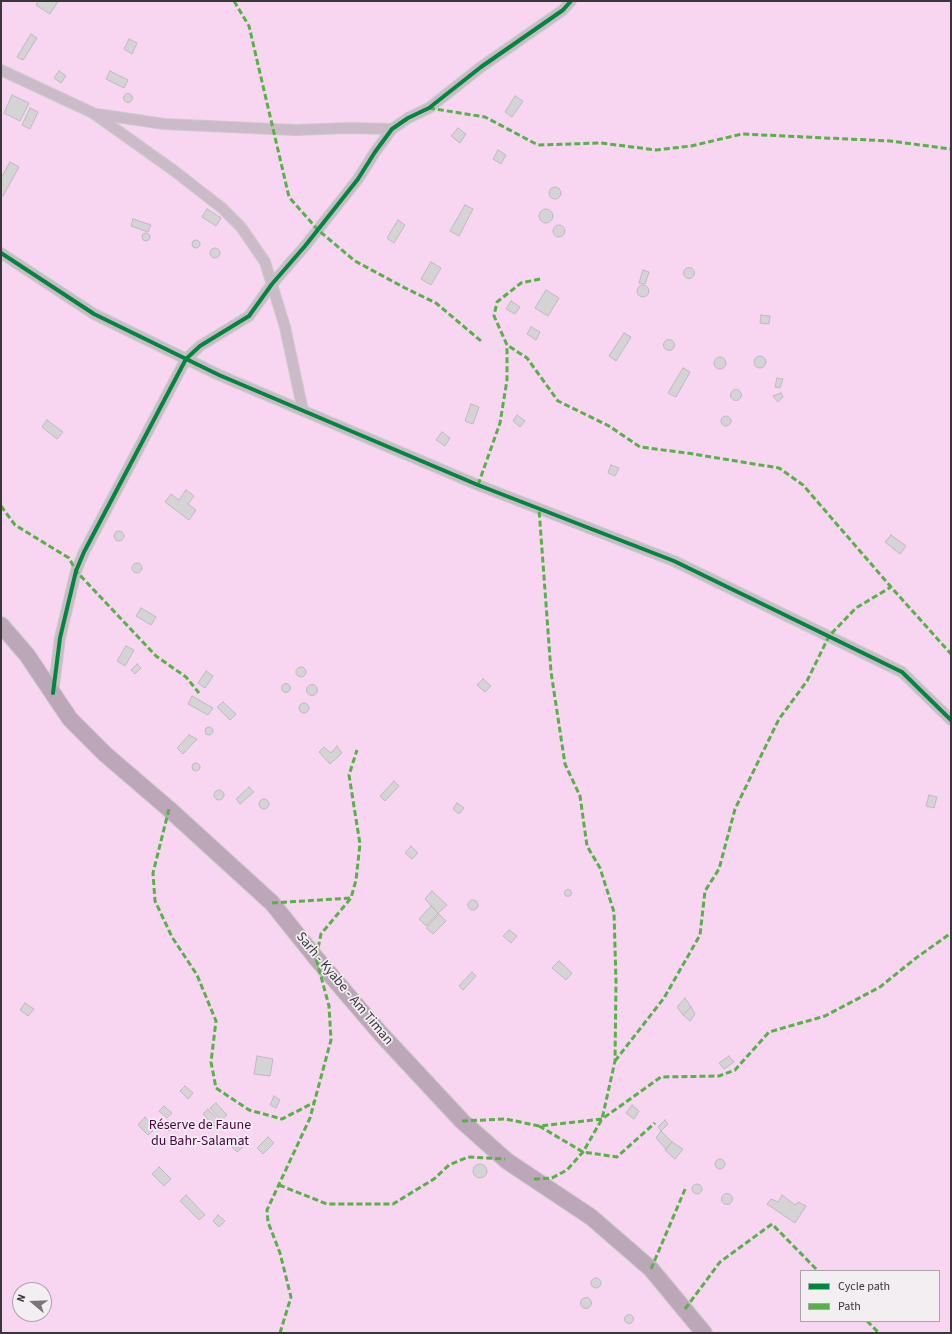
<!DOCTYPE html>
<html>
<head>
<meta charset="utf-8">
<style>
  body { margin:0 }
  #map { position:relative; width:952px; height:1334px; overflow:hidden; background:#f2eff1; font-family:"Source Sans 3",sans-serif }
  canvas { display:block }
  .frame { position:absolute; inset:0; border:2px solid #393739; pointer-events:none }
  .legend { position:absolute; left:800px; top:1270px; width:140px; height:52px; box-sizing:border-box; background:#f3eef2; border:1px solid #a9a5a8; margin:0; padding:5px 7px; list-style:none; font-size:12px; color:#393739 }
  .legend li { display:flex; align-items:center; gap:8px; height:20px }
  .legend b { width:20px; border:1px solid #a9a5a8 }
  .north { position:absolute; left:12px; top:1282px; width:40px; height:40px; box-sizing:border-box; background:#f3eef2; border:1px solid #a9a5a8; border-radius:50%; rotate:289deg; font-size:11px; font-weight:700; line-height:16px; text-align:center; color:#393739 }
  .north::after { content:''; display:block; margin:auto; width:14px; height:18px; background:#7a7779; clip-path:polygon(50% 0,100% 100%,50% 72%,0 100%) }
</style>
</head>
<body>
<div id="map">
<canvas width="952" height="1334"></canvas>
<div class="frame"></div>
<ul class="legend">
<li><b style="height:5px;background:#00873e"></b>Cycle path</li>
<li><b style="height:5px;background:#56b246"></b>Path</li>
</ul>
<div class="north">N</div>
</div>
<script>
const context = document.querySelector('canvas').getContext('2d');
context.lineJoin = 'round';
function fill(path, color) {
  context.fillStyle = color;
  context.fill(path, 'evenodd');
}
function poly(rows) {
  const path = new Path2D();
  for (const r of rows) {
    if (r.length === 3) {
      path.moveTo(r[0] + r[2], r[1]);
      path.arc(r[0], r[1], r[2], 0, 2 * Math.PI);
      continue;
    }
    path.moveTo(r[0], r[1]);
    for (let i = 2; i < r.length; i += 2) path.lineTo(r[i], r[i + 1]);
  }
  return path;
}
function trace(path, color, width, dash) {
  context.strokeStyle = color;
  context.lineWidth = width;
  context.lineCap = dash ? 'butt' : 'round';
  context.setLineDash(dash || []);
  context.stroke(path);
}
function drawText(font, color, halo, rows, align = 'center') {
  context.font = font + ' "Source Sans 3",sans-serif';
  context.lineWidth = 3.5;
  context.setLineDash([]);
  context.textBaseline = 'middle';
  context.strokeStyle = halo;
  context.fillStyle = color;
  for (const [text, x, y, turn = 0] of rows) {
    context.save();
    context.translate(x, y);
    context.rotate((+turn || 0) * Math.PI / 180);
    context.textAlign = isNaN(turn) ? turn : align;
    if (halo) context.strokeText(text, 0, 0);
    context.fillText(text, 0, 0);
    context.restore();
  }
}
fill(poly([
  [1,1,951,1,951,1333,1,1333],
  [801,1271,939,1271,939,1321,801,1321],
  [20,1290,44,1290,44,1314,20,1314]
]), '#f8d5f0');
const building = poly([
  [38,1,58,1,50,14,36,5,38,1],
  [31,34,37,38,23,60,17,57,31,34],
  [129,39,137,43,132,54,124,49,129,39],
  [59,71,66,76,61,83,54,78,59,71],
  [110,71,128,80,124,88,106,79,110,71],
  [128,98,4.5],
  [12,95,29,103,20,121,4,113,12,95],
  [515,96,523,101,512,117,505,112,515,96],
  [30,108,38,112,30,129,22,125,30,108],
  [458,128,466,134,460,143,451,136,458,128],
  [498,150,506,155,501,164,493,159,498,150],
  [10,162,19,167,3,196,1,195,1,178,10,162],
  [555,193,6],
  [465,205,473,209,459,236,450,231,465,205],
  [207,209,221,218,216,226,202,217,207,209],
  [546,216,7],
  [133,219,151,225,148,232,131,226,133,219],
  [398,220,405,225,394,243,387,238,398,220],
  [559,231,6],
  [146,237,4],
  [196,244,4],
  [215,253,5],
  [431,262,441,268,431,285,421,279,431,262],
  [689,273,5.5],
  [643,270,649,272,645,284,639,283,643,270],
  [643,291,6],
  [546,290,559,298,548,316,535,308,546,290],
  [511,301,520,307,515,314,506,309,511,301],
  [761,315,770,316,769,324,760,323,761,315],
  [531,327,540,332,536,340,527,334,531,327],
  [624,333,631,337,616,361,609,356,624,333],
  [669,345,5.5],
  [760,362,6],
  [720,363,6],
  [683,368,690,372,676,397,668,393,683,368],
  [777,378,783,379,780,388,775,387,777,378],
  [736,395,5.5],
  [781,393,783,397,778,402,773,396,781,393],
  [471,404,479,407,473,424,465,421,471,404],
  [517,415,525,421,520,427,513,421,517,415],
  [726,421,5],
  [47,420,63,432,57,439,42,427,47,420],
  [442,432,450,438,445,446,436,440,442,432],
  [611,465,619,468,615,476,608,473,611,465],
  [186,490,194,496,188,504,196,510,189,520,165,502,171,494,179,500,186,490],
  [119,536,5],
  [891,535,906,546,900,554,885,542,891,535],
  [137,568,5],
  [141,608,156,617,151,625,136,616,141,608],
  [126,646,134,650,125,666,117,661,126,646],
  [137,664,141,668,135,674,131,670,137,664],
  [301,672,5],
  [206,671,213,676,205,688,198,683,206,671],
  [483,679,491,686,485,692,477,685,483,679],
  [286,688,4.5],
  [312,690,5.5],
  [192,696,213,708,208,715,188,704,192,696],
  [223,702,236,714,230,720,217,707,223,702],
  [304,708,5],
  [209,731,4],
  [189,735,197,739,183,754,177,748,189,735],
  [337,746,342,753,330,764,319,752,324,747,331,753,337,746],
  [196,767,4],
  [394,781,399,786,385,801,380,796,394,781],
  [249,787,254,792,240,804,236,799,249,787],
  [219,795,5],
  [929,795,937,797,934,808,926,806,929,795],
  [264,804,5],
  [457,803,464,808,459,814,453,809,457,803],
  [411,846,418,853,412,859,405,853,411,846],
  [568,893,3.5],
  [432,891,447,905,438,913,425,899,432,891],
  [473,905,5],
  [431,906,438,913,426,926,419,919,431,906],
  [439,914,446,921,433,934,426,928,439,914],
  [509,930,517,936,511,943,503,936,509,930],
  [559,961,572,973,566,980,552,968,559,961],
  [472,972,476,976,463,990,459,986,472,972],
  [685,998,691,1007,683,1015,677,1007,685,998],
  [25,1003,34,1009,28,1016,20,1010,25,1003],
  [691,1007,695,1014,690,1021,683,1015,691,1007],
  [257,1056,273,1059,270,1076,254,1074,257,1056],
  [729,1056,734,1062,724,1069,719,1063,729,1056],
  [185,1086,193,1093,188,1099,180,1091,185,1086],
  [274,1096,280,1100,276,1108,270,1105,274,1096],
  [216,1103,227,1115,221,1120,210,1108,216,1103],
  [632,1105,639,1111,634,1119,626,1113,632,1105],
  [164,1106,172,1113,167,1118,159,1111,164,1106],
  [208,1109,220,1122,215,1127,203,1114,208,1109],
  [145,1117,151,1124,148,1126,153,1131,148,1135,138,1125,145,1117],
  [168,1120,174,1125,169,1131,163,1126,168,1120],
  [665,1120,668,1124,661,1131,658,1127,665,1120],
  [661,1131,672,1142,666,1149,656,1138,661,1131],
  [268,1137,274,1143,263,1154,257,1148,268,1137],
  [235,1140,243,1147,237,1152,230,1145,235,1140],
  [672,1142,683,1149,675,1159,665,1150,672,1142],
  [720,1164,5],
  [480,1171,7],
  [159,1167,171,1179,164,1186,152,1174,159,1167],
  [697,1189,5],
  [727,1199,5.5],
  [186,1195,205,1215,199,1220,180,1201,186,1195],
  [782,1195,795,1205,798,1202,806,1206,795,1223,767,1204,771,1199,778,1202,782,1195],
  [218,1215,225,1221,219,1227,213,1221,218,1215],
  [596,1283,5],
  [586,1303,5.5],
  [629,1319,4.5]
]);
fill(building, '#d5d4d5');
trace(building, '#bebbbd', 1);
const minor = poly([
  [1,70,93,113,173,170,222,208,241,227,265,262,285,327,303,411],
  [97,114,164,124,273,129,296,130,349,128,392,129],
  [1,253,94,314,219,375,478,485,674,561,902,672,951,720],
  [53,693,60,638,76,571,84,552,186,359,200,346,249,316,272,284,305,246,358,179,375,152,392,129,408,118,429,108,481,67,563,10,571,1]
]);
const primary = poly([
  [1,625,27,655,70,719,105,754,169,809,272,903,316,958,381,1034,462,1121,507,1161,591,1217,651,1269,704,1333]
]);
trace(minor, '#cccbcc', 12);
trace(primary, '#cccbcc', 18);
trace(minor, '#cbbac7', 10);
trace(primary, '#bca7b8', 16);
trace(poly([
  [234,1,249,26,289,197,318,230,355,261,405,288,436,303,481,341],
  [429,108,485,117,538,145,601,143,656,150,691,146,742,134,890,141,951,149],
  [540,279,521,283,497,302,494,316,507,345,527,358,558,401,609,426,640,447,687,453,779,468,803,485,891,587,951,654],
  [478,485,500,423,507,380,507,345],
  [1,506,15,525,69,558,76,571,156,656,186,677,199,693],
  [169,809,153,873,155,901,172,937,197,975,216,1021,211,1062,216,1088,249,1110,282,1119,315,1102],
  [272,903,351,898],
  [615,1061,664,998,700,935,705,891,719,869,735,809,779,719,807,681,829,636,856,608,891,587],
  [462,1121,506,1119,539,1126,602,1119,661,1077,719,1076,735,1070,769,1032,825,1016,880,987,916,958,951,933],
  [539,1126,583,1152,617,1157,655,1123],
  [534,1179,552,1178,567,1170,583,1152,602,1119,615,1061,616,982,614,912,600,868,587,846,580,796,565,764,551,672,539,509],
  [279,1185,327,1204,393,1204,434,1179,449,1165,468,1157,505,1159],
  [651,1269,686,1187],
  [685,1309,720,1262,772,1224,818,1271],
  [867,1321,879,1333],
  [280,1333,291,1297,280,1253,268,1222,267,1210,310,1118,331,1040,329,1006,316,958,321,934,351,898,356,880,360,844,349,775,357,750]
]), '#56b246', 3, [6, 3]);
trace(poly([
  [1,253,94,314,219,375,478,485,674,561,902,672,951,720],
  [53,693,60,638,76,571,84,552,186,359,200,346,249,316,272,284,305,246,358,179,375,152,392,129,408,118,429,108,481,67,563,10,571,1]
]), '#00873e', 4);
drawText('14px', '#393739', '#f3eef2', [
  ["Sarh - Kyabe - Am Timan",344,989,50]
]);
drawText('14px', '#4a0043', '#f3eef2', [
  ["Réserve de Faune",200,1126],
  ["du Bahr-Salamat",200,1142]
]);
</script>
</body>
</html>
